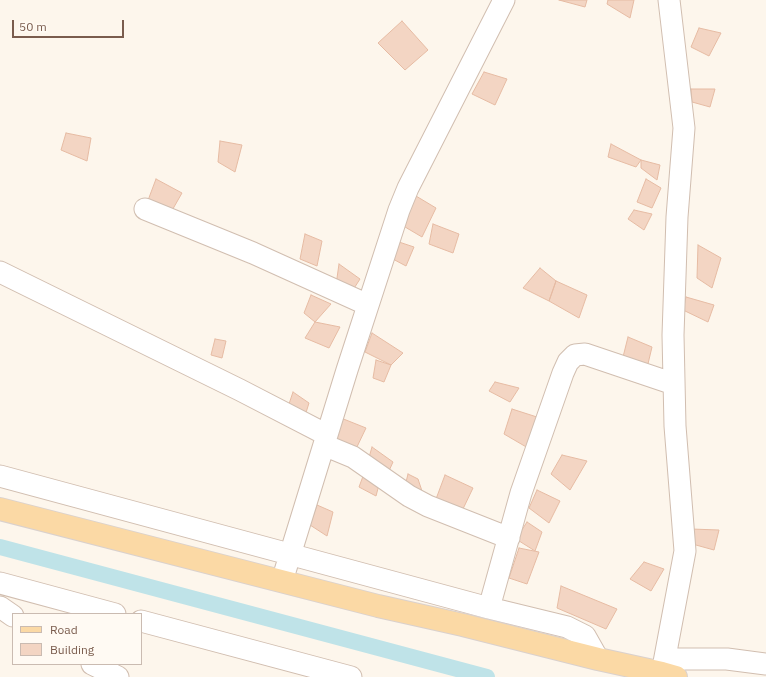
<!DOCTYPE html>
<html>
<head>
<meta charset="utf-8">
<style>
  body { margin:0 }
  #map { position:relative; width:766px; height:677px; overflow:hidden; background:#fdf6ec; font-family:"IBM Plex Sans",sans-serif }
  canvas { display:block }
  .legend { position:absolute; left:12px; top:613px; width:130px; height:52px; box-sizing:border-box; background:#fffaf3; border:1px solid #cabbb1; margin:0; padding:5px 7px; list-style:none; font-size:12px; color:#7a5c4d }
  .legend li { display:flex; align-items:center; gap:8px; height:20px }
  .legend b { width:20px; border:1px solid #cabbb1 }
  .scale { position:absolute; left:12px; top:20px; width:112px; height:18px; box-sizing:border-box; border:2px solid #7a5c4d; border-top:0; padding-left:5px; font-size:12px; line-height:14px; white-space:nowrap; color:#7a5c4d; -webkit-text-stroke:3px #fffaf3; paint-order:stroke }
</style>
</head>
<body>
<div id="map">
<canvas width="766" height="677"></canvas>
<ul class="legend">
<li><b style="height:5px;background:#fbd9a5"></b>Road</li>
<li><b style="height:11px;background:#f3d5c3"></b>Building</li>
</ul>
<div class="scale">50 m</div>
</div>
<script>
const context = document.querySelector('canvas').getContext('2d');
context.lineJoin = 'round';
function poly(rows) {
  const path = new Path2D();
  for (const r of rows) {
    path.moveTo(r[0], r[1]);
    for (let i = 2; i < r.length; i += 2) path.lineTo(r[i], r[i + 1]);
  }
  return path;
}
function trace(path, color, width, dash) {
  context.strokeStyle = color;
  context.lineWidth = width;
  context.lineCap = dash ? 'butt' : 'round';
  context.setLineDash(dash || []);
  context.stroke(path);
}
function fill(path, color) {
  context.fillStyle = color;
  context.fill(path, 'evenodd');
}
trace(poly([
  [0,547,487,677]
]), '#bfe3e8', 16);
const building = poly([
  [559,0,587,0,585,7,559,0],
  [608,0,634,0,630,18,607,4,608,0],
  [402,21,428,50,405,70,378,43,402,21],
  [699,28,721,33,709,56,691,47,699,28],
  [484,72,507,79,495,105,472,94,484,72],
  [691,89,715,89,710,107,692,102,691,89],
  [66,133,91,138,87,161,61,150,66,133],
  [220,141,242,145,235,172,218,162,220,141],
  [611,144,641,160,636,167,608,157,611,144],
  [641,160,660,165,657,180,641,168,641,160],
  [156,179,182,193,170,214,147,203,156,179],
  [646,179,661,188,652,208,637,202,646,179],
  [411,193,436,208,422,237,400,224,411,193],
  [634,210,652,214,644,230,628,219,634,210],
  [433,224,459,234,453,253,429,244,433,224],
  [305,234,322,241,317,266,300,259,305,234],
  [396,241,414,247,406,266,391,258,396,241],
  [698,245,721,258,712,288,697,278,698,245],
  [339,264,360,279,351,293,336,285,339,264],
  [540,268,556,281,549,301,523,288,540,268],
  [556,281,587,295,579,318,549,301,556,281],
  [311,295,331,304,315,322,304,313,311,295],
  [686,297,714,305,708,322,683,310,686,297],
  [315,322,340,327,329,348,305,338,315,322],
  [372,333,403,353,391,365,365,352,372,333],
  [628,337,652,347,647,368,622,361,628,337],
  [215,339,226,341,222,358,211,355,215,339],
  [376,360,391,365,384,382,373,378,376,360],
  [495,382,519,388,510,402,489,391,495,382],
  [293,392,309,403,304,419,287,410,293,392],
  [512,409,540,418,528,448,504,434,512,409],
  [341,418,366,428,355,451,332,442,341,418],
  [372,447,393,462,388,473,368,461,372,447],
  [562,455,587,461,570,490,551,474,562,455],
  [365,471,380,481,376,496,359,487,365,471],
  [408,474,418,479,424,497,405,486,408,474],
  [445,475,473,488,462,511,436,499,445,475],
  [537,490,560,501,549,523,529,508,537,490],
  [317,505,333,512,327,536,310,525,317,505],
  [527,522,542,532,535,551,516,539,527,522],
  [691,529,719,530,714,550,685,542,691,529],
  [519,548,539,552,527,584,509,578,519,548],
  [644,562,664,569,651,591,630,579,644,562],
  [561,586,617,609,606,629,557,608,561,586]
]);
fill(building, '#f3d5c3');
trace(building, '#e6bba3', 1);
const minor = poly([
  [145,209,253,253,368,305],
  [0,272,240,390,327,435],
  [324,445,353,457,409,496,428,506,509,538],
  [0,476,489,608,567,627,585,636,598,659],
  [282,581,347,370,399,210,408,188,504,0],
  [0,583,115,614],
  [0,607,13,616],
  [489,608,521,493,563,373,568,362,575,355,585,354,674,384],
  [141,621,351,677],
  [665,659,727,659,766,664],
  [92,664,118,677],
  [662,673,685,551,675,426,673,335,677,217,684,128,669,0]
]);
const major = poly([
  [0,509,378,606,463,625,598,659,662,673,676,677]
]);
trace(minor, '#d1beb0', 23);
trace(major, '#dad1cd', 24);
trace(minor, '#fff', 21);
trace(major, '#fbd9a5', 22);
</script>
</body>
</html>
